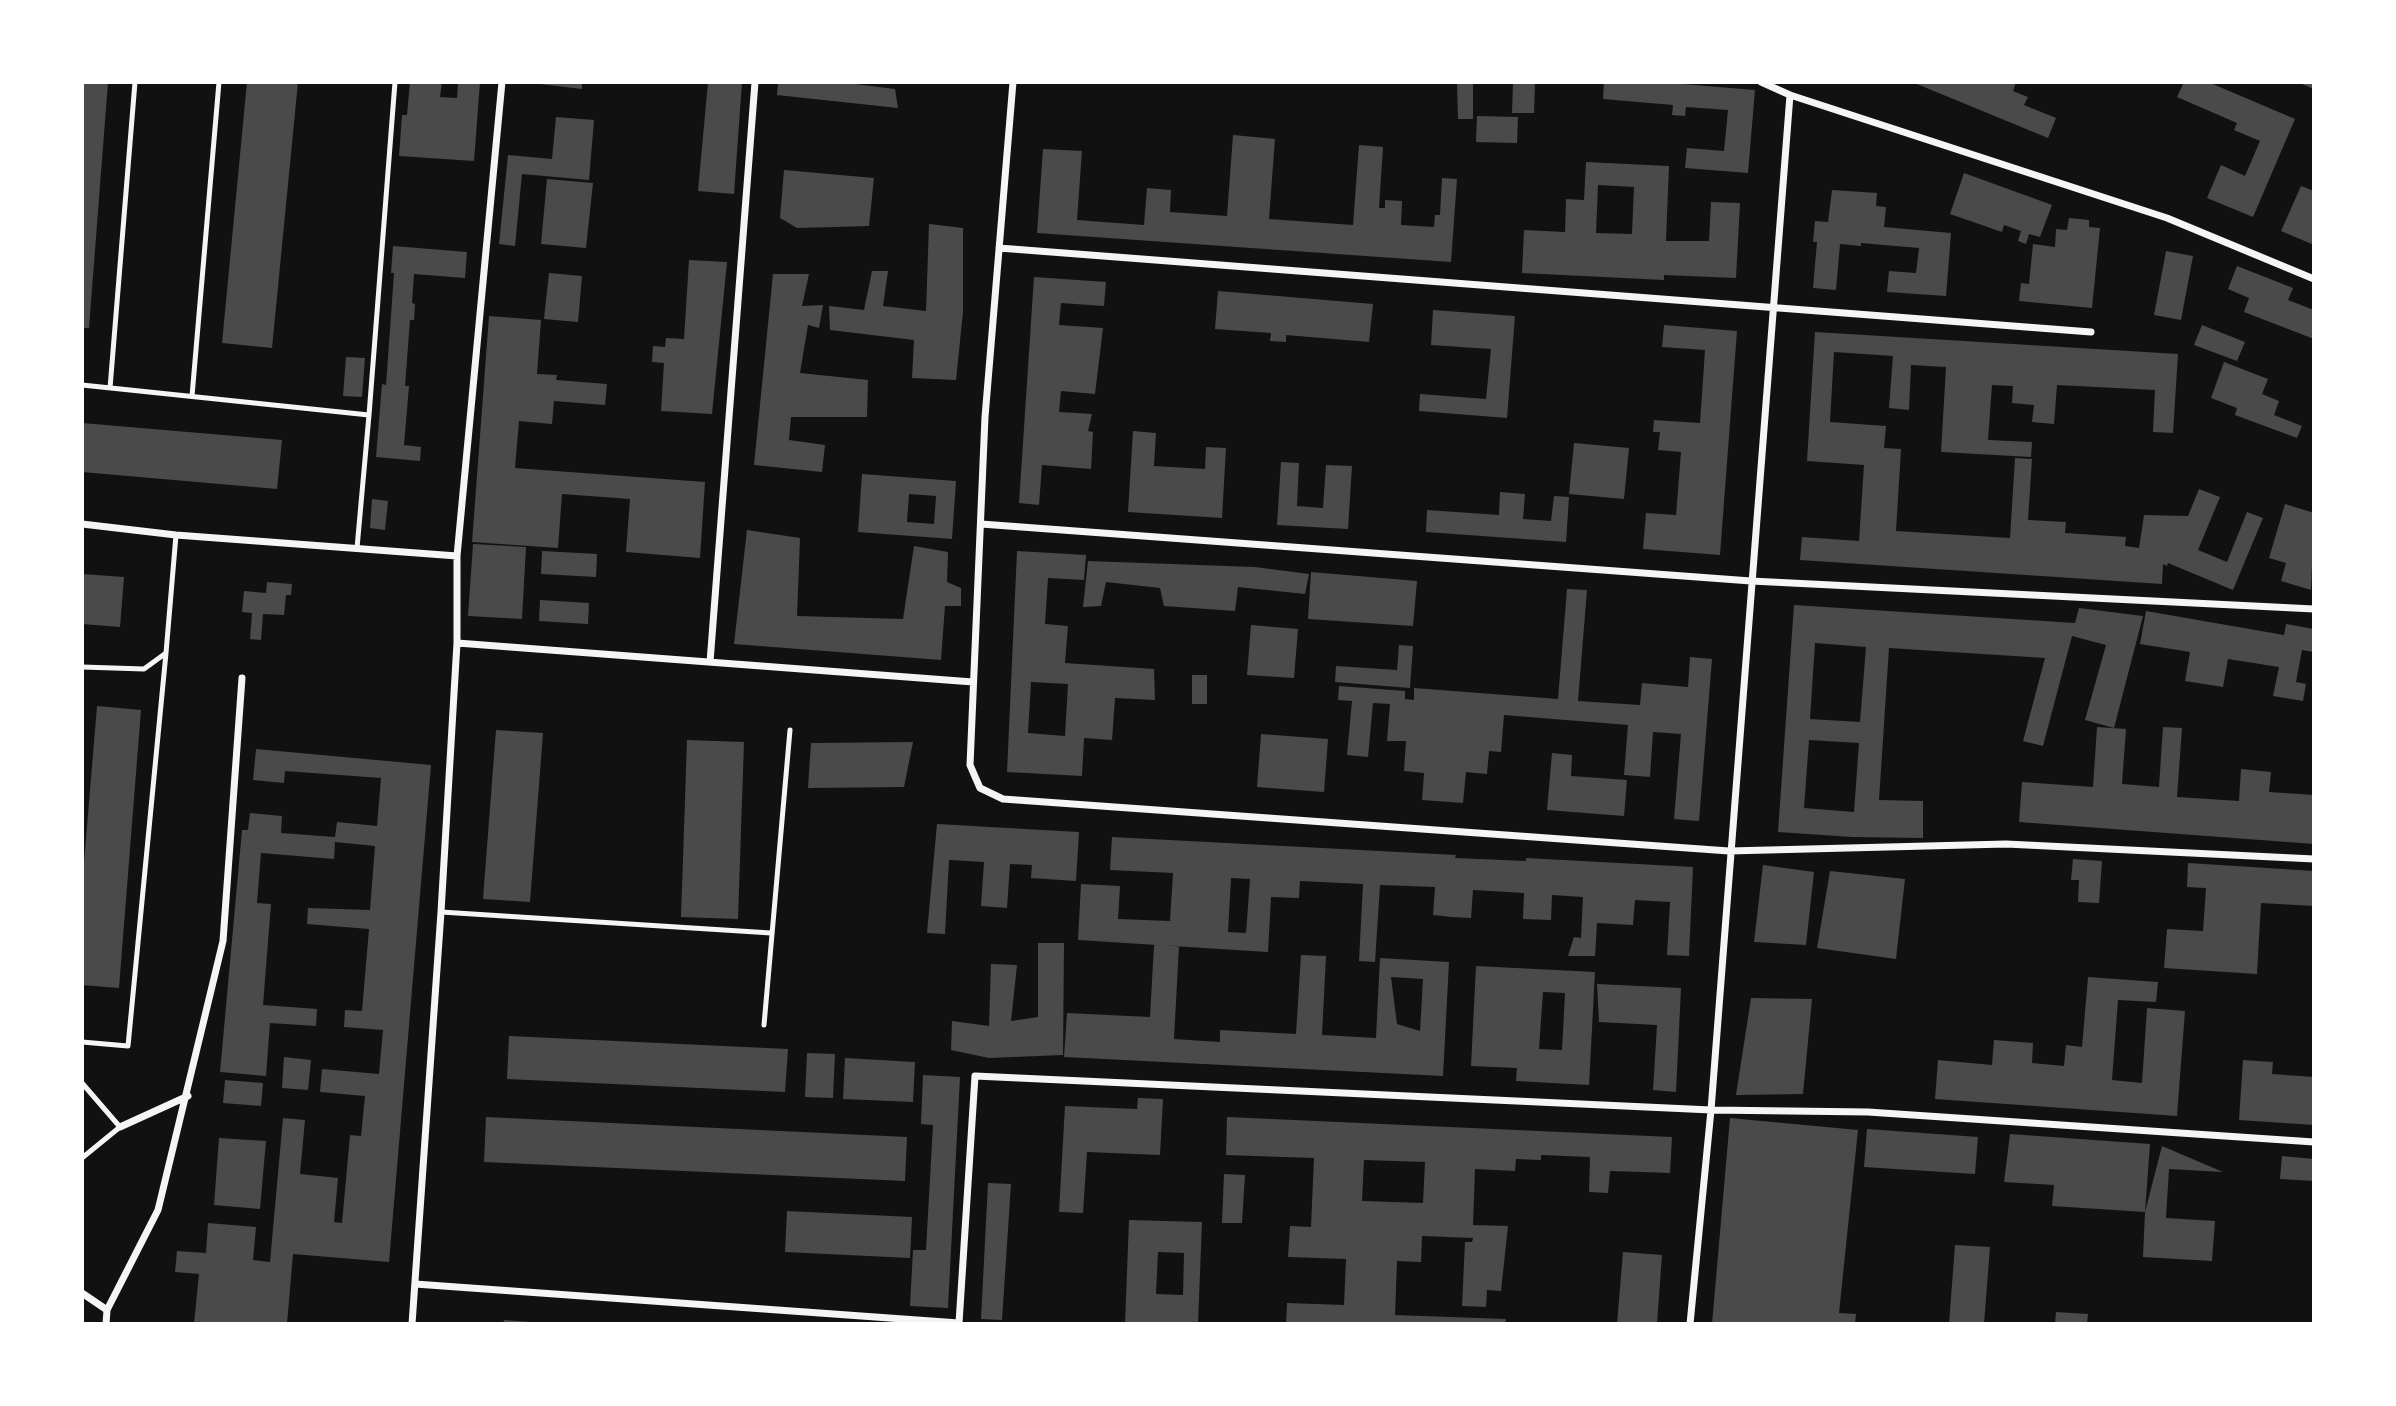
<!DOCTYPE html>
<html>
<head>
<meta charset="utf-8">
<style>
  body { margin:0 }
  #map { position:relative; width:2396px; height:1406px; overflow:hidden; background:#111; font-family:Helvetica,sans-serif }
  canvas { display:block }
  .frame { position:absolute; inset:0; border:84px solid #fff; pointer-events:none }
</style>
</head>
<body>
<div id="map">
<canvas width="2396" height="1406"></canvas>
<div class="frame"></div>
</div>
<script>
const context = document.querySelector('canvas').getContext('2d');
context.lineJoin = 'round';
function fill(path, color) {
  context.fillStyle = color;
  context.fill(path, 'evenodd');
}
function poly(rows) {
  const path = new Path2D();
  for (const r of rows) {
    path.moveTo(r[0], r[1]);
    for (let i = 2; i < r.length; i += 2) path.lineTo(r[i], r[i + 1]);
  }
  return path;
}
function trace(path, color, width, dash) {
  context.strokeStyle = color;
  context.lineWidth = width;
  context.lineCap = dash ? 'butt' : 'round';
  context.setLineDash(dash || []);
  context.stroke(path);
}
fill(poly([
  [82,82,108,82,89,328,82,328],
  [247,82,298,82,272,348,222,343],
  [410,82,442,82,440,97,457,98,458,82,480,82,474,161,399,156,402,115,407,115],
  [523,82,582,82,582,89],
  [708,82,742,82,734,194,698,191],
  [778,82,839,82,895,89,898,108,777,95],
  [1457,82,1473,82,1473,119,1458,119],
  [1513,82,1535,82,1534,113,1512,113],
  [1604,82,1658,82,1755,90,1748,173,1685,168,1687,148,1724,151,1728,110,1686,107,1685,116,1672,115,1673,105,1603,99],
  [1912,82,2016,82,2013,91,2028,97,2024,105,2056,118,2048,138],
  [2184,82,2208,82,2295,119,2253,217,2207,198,2221,165,2245,176,2260,141,2234,130,2237,123,2177,97],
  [2297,82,2314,82,2314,89],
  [1477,116,1518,117,1517,143,1476,142],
  [556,117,594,120,589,180,522,174,515,246,499,244,508,155,552,159],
  [1233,135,1275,139,1269,219,1353,225,1359,145,1383,147,1379,208,1385,208,1385,200,1402,201,1401,225,1434,227,1435,215,1440,215,1442,178,1457,179,1451,262,1037,233,1043,149,1082,151,1077,220,1144,225,1147,188,1171,190,1170,212,1227,216],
  [1586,162,1669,166,1666,241,1709,241,1711,202,1740,203,1736,278,1664,275,1664,280,1522,273,1524,230,1565,232,1566,199,1584,200],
  [1598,185,1634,187,1632,234,1596,233],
  [784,170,874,178,869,226,797,228,780,218],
  [1964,173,2052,205,2040,237,2029,234,2026,244,2018,241,2021,231,2004,225,2002,232,1950,214],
  [547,179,593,183,586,248,541,244],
  [2301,186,2314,191,2314,245,2281,231],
  [1832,190,1877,193,1876,206,1886,207,1884,227,1951,233,1946,296,1887,292,1889,271,1916,273,1919,248,1861,243,1861,246,1840,244,1836,290,1813,288,1817,242,1813,242,1815,221,1828,222],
  [2069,218,2089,220,2089,227,2100,228,2092,308,2019,301,2021,283,2029,284,2033,244,2055,247,2056,229,2067,230],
  [929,224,963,228,963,312,956,380,912,378,914,340,830,330,829,306,864,310,872,271,888,271,883,306,926,311],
  [393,246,467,252,465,278,414,274,412,303,415,304,414,320,410,320,405,386,409,386,404,445,421,447,420,461,376,457,382,384,386,385,394,273,391,273],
  [2166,251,2193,256,2181,320,2154,315],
  [689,260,727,262,712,414,661,411,664,363,652,362,653,346,665,347,666,338,684,339],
  [2237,266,2293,288,2288,300,2314,310,2314,339,2244,312,2249,298,2228,289],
  [549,273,582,276,578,322,544,319],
  [773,274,809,274,802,306,823,305,819,328,808,325,800,373,868,380,867,417,791,417,789,440,825,445,822,472,754,465],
  [1034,277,1106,282,1104,306,1061,303,1059,325,1103,328,1095,394,1061,391,1059,412,1092,414,1088,431,1093,432,1091,469,1042,465,1039,505,1019,503],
  [1218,291,1373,304,1369,342,1286,335,1286,342,1270,341,1271,333,1215,329],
  [1433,310,1515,316,1507,418,1419,411,1420,394,1486,399,1491,349,1431,345],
  [489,316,541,320,537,374,557,375,556,380,607,384,605,405,554,401,552,424,519,421,515,468,705,482,700,558,626,552,630,499,562,494,558,548,472,542],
  [1664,325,1737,331,1720,555,1643,549,1646,513,1676,515,1681,452,1658,450,1660,432,1653,432,1654,420,1700,423,1705,350,1662,347],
  [2202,325,2245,342,2237,361,2194,345],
  [1815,332,2178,354,2173,433,2153,432,2155,390,2057,385,2054,424,2032,422,2034,405,2012,403,2013,386,1992,385,1988,440,2032,442,2031,457,1941,452,1946,367,1911,365,1909,410,1889,408,1893,356,1834,352,1830,422,1886,426,1884,448,1901,449,1896,531,2010,538,2015,458,2032,459,2028,520,2066,522,2065,533,2126,537,2125,546,2139,548,2144,515,2188,516,2199,489,2220,497,2198,550,2227,562,2247,512,2263,518,2233,590,2168,563,2167,566,2163,564,2162,584,1800,560,1802,537,1859,541,1864,465,1807,461],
  [346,357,365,358,362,397,343,396],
  [2224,362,2268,379,2262,394,2279,401,2274,415,2302,426,2297,438,2235,415,2237,408,2211,398],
  [82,423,282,440,277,489,82,472],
  [1133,431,1156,433,1154,466,1205,469,1206,447,1226,448,1222,518,1128,512],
  [1574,443,1629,448,1624,499,1569,494],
  [1281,462,1299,463,1297,506,1323,508,1326,465,1352,466,1348,529,1277,525],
  [862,474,956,481,952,539,858,532],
  [909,494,936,496,934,524,907,522],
  [1500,492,1525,494,1523,519,1551,521,1554,496,1569,497,1566,542,1426,532,1427,510,1499,515],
  [372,499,388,501,385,530,370,528],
  [2285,504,2314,513,2311,590,2281,581,2286,563,2269,558],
  [747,530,800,538,797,616,903,619,914,546,948,552,947,582,961,588,961,606,945,606,941,660,734,644],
  [473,544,526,547,522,619,468,616],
  [542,551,597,554,596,577,541,574],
  [1017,551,1086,555,1084,580,1048,578,1045,624,1068,626,1065,663,1154,669,1155,700,1115,698,1112,740,1084,738,1082,776,1007,772],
  [1031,682,1068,684,1065,736,1028,733],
  [1088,561,1255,567,1309,574,1305,594,1238,587,1235,611,1164,606,1160,588,1106,582,1101,606,1083,607],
  [1311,572,1417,581,1413,626,1308,619],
  [82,574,124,577,120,627,82,624],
  [267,582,292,584,291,595,286,595,284,615,263,614,261,640,250,639,252,613,242,612,244,591,266,593],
  [1567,589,1587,590,1578,701,1640,705,1642,683,1688,687,1690,657,1712,659,1699,821,1674,819,1681,734,1653,732,1650,777,1624,775,1628,725,1504,715,1501,752,1489,751,1487,774,1466,772,1463,803,1422,800,1424,773,1404,771,1406,741,1387,741,1390,704,1373,703,1368,757,1347,755,1352,701,1338,700,1339,686,1405,691,1405,699,1414,700,1414,688,1558,699],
  [540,600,589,603,588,624,539,621],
  [1794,605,2075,623,2079,608,2143,616,2114,728,2085,720,2106,645,2072,636,2043,746,2023,741,2045,658,1889,648,1879,800,1923,801,1923,838,1852,837,1778,832],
  [1815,643,1866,647,1860,722,1810,719],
  [1809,740,1859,743,1854,812,1804,808],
  [2146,611,2284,635,2286,624,2314,629,2314,652,2302,650,2296,682,2306,684,2303,701,2273,696,2279,667,2228,659,2223,687,2185,681,2190,652,2140,644],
  [1251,625,1298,629,1294,678,1247,675],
  [1399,645,1413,646,1410,688,1335,682,1336,666,1397,670],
  [1192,675,1207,675,1207,704,1192,704],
  [97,706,141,710,119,988,82,985,82,886],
  [2097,727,2126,729,2122,784,2159,787,2163,727,2182,728,2177,797,2239,801,2241,769,2271,772,2269,792,2314,795,2314,844,2019,822,2022,782,2093,787],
  [496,730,543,733,530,902,483,899],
  [1261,734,1328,739,1324,792,1257,787],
  [687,740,744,742,738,919,681,917],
  [913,742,904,787,808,788,811,743],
  [256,749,431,765,389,1262,293,1254,287,1324,194,1324,199,1274,175,1272,177,1251,206,1253,208,1223,256,1227,253,1260,270,1262,283,1118,305,1120,300,1174,338,1178,334,1222,342,1223,350,1135,361,1136,365,1096,320,1092,322,1069,379,1074,383,1030,344,1027,345,1010,362,1011,369,929,307,924,308,908,370,910,375,846,335,842,334,859,261,853,257,903,271,904,263,1005,317,1009,316,1026,270,1023,266,1076,220,1072,242,830,248,830,250,813,282,816,281,833,335,837,337,822,377,826,381,778,285,771,284,783,253,780],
  [1552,753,1572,755,1571,776,1627,780,1624,816,1547,810],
  [937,824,1079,832,1076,881,1031,878,1032,865,1010,864,1007,908,981,906,984,862,949,860,945,934,927,933],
  [1112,837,1456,855,1455,858,1526,861,1526,858,1693,867,1689,956,1667,955,1670,902,1635,900,1633,925,1597,923,1595,956,1568,956,1574,937,1581,938,1583,897,1552,895,1551,920,1523,919,1524,893,1473,890,1471,918,1452,917,1433,915,1435,887,1380,885,1375,962,1359,961,1363,884,1300,881,1299,898,1271,897,1268,952,1078,940,1081,884,1120,886,1118,919,1170,921,1173,873,1110,870],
  [1231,878,1250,879,1246,933,1228,932],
  [2073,859,2102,861,2099,903,2078,902,2079,880,2071,880],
  [2188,863,2314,871,2314,906,2261,903,2257,974,2164,968,2167,929,2203,931,2206,888,2187,887],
  [1763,865,1814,872,1806,945,1754,942],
  [1830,871,1905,879,1896,959,1817,948],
  [1038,943,1064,943,1063,1055,989,1058,951,1050,952,1021,989,1026,991,964,1017,965,1011,1021,1038,1017],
  [1154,945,1179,946,1174,1039,1220,1042,1220,1030,1296,1034,1301,955,1326,956,1322,1035,1376,1038,1380,958,1449,962,1443,1076,1064,1057,1067,1013,1150,1017],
  [1391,977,1423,979,1420,1031,1397,1024],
  [1476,966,1595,972,1589,1085,1516,1081,1517,1068,1471,1066],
  [1543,992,1565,993,1562,1050,1539,1049],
  [2088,977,2158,982,2156,1002,2118,1000,2112,1080,2142,1083,2147,1008,2185,1011,2177,1116,1935,1099,1938,1060,1992,1065,1994,1040,2033,1043,2032,1063,2064,1066,2066,1045,2082,1047],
  [1597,984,1681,988,1676,1092,1653,1090,1657,1025,1599,1022],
  [1751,998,1812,999,1803,1094,1736,1095],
  [509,1036,788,1049,785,1092,507,1079],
  [807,1053,835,1054,833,1098,805,1097],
  [284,1057,311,1060,308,1090,282,1088],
  [845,1058,915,1062,913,1102,843,1099],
  [2243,1060,2273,1062,2272,1074,2314,1077,2314,1125,2239,1120],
  [923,1075,960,1077,948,1308,910,1306,913,1250,926,1250,933,1125,921,1124],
  [225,1080,263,1083,261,1106,223,1103],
  [1138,1098,1163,1099,1160,1155,1087,1152,1083,1213,1059,1212,1065,1106,1137,1109],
  [486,1117,907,1137,905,1181,484,1162],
  [1227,1117,1672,1137,1670,1173,1610,1171,1608,1193,1589,1192,1590,1157,1541,1155,1541,1160,1516,1159,1515,1171,1475,1169,1473,1225,1508,1226,1501,1291,1487,1290,1486,1307,1462,1306,1465,1242,1472,1242,1473,1238,1422,1236,1421,1262,1397,1261,1395,1315,1506,1319,1505,1324,1286,1324,1287,1303,1344,1305,1346,1259,1288,1257,1290,1226,1311,1227,1314,1158,1226,1155],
  [1364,1160,1425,1162,1423,1203,1362,1201],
  [1730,1118,1858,1130,1839,1313,1856,1314,1855,1324,1712,1324],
  [1867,1129,1978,1137,1975,1174,1864,1167],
  [2010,1134,2150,1144,2145,1212,2052,1206,2054,1185,2004,1182],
  [219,1138,266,1141,260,1209,214,1205],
  [2162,1146,2223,1172,2169,1169,2166,1218,2215,1221,2212,1261,2143,1257,2145,1212],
  [2282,1156,2314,1159,2314,1181,2280,1179],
  [1224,1174,1245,1175,1242,1223,1222,1223],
  [988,1183,1011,1184,1002,1320,981,1319],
  [787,1211,912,1217,910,1258,785,1252],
  [1129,1220,1202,1222,1198,1324,1125,1324],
  [1158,1252,1184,1253,1183,1295,1156,1294],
  [1955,1245,1990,1247,1984,1324,1949,1324],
  [1623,1252,1662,1255,1657,1324,1617,1324],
  [2056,1312,2088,1314,2087,1324,2055,1324],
  [504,1320,531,1322,531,1324,503,1324]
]), '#4a4a4a');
trace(poly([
  [82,385,369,415,357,548],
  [110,388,135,82],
  [192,396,219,82],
  [369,415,395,82],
  [82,667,144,669,166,653,176,535],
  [441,912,771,933],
  [764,1025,790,730],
  [82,1042,128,1046,166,653],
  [82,1083,120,1127,82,1158]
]), '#f5f5f5', 5);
trace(poly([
  [1013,82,985,417,970,765,980,788,1003,799,1729,851,2006,844,2314,859],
  [1761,82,1790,95,2167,218,2314,279],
  [999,248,2091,332],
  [82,524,176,535,457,556],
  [981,524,1751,581,2314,609],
  [457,643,973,682],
  [710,662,755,82],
  [120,1127,188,1096],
  [415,1284,959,1323,975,1076,1711,1110,1868,1112,2314,1142],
  [82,1293,107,1310],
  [106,1324,107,1310,158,1210,223,941,242,678],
  [412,1324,441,912,457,643,457,556,502,82],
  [1690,1324,1711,1110,1790,95]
]), '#f5f5f5', 7);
</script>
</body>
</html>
